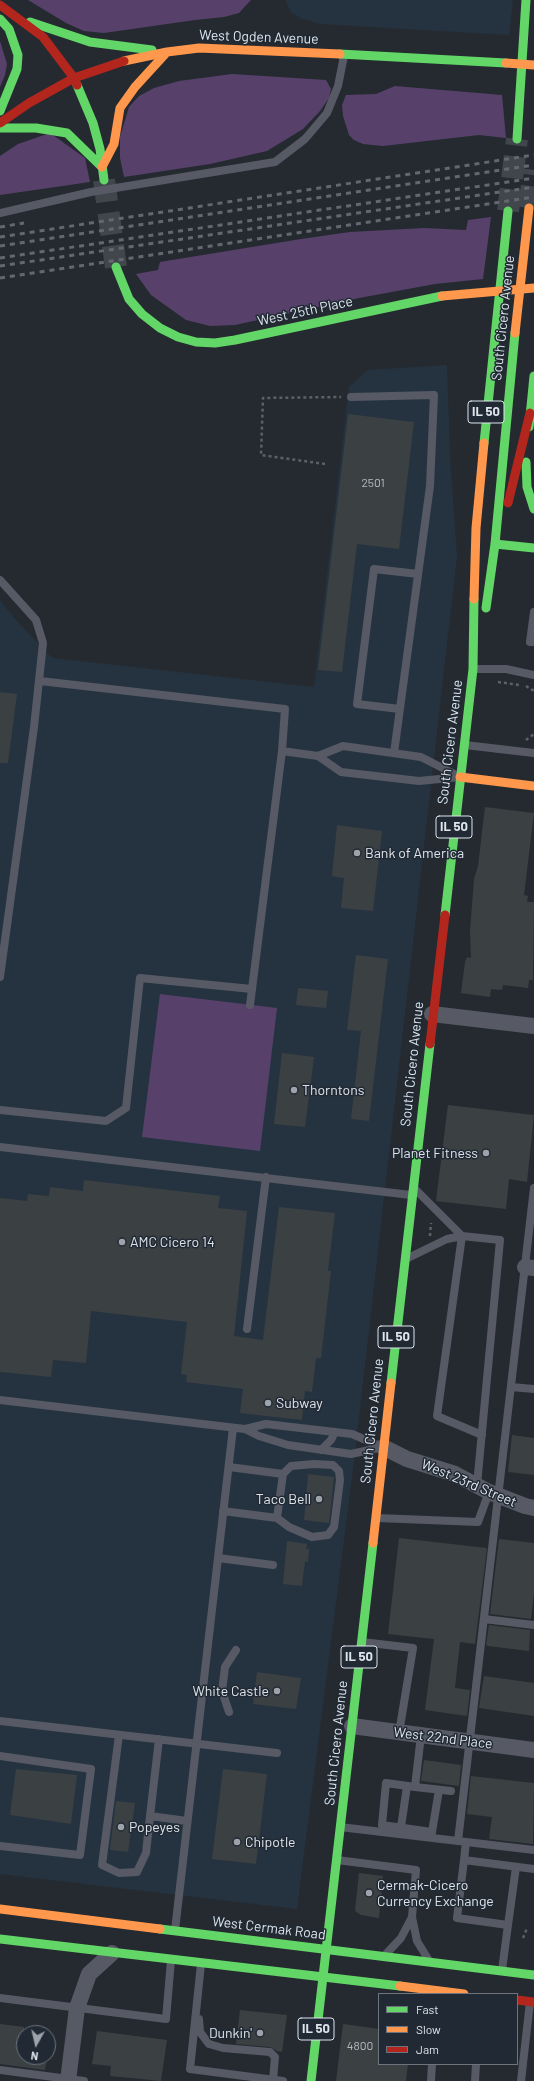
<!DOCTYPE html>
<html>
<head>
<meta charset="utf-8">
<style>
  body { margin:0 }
  #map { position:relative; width:534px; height:2081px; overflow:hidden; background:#252a30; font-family:Barlow,sans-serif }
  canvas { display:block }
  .legend { position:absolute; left:378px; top:1993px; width:140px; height:72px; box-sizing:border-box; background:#212a34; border:1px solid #6d747d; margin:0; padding:5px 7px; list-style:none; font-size:12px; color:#dee4eb }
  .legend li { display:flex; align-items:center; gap:8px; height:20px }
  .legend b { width:20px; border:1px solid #6d747d }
  .north { position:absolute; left:16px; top:2025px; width:40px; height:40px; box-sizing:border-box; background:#212a34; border:1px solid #6d747d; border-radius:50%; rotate:188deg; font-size:11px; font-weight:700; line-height:16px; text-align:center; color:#dee4eb }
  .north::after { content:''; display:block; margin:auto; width:14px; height:18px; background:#9da3aa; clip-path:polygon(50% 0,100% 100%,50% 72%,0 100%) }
</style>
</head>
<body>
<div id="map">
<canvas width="534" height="2081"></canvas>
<ul class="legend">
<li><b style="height:5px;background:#63d668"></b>Fast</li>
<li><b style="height:5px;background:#ff974d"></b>Slow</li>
<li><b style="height:5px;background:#b3261e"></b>Jam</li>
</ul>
<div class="north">N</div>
</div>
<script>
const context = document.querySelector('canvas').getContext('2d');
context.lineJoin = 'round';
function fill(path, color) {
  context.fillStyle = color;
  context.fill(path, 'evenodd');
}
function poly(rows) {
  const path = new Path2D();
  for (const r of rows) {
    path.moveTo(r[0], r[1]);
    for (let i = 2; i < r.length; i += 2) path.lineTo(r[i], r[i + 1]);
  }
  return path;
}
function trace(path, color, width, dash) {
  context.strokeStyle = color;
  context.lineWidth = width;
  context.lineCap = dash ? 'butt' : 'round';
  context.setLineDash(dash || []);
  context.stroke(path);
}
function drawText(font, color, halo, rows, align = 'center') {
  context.font = font + ' Barlow,sans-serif';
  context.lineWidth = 3;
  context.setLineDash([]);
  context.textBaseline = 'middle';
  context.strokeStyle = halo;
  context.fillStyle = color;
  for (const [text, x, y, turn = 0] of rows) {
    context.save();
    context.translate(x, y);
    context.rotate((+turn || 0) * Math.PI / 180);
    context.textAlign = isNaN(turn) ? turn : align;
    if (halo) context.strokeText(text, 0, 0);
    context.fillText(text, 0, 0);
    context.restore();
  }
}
fill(poly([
  [285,0,513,0,509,35,320,24,300,18,291,12],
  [447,365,450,457,457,556,355,1453,297,1909,0,1874,0,600,14,618,52,658,314,687,349,387,368,370]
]), '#253340');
fill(poly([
  [28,0,251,0,239,13,224,17,195,20,104,33,84,31,66,23],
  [0,41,7,64,5,75,0,87],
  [232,74,326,80,331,89,329,98,320,111,303,129,267,151,210,164,124,177,120,158,120,137,129,107,139,96,154,88,179,81],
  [395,86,502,95,506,138,479,135,383,146,363,144,354,140,349,135,343,116,342,105,346,95,376,94],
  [50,133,85,158,90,182,0,195,0,156,18,144],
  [491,217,483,279,435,284,359,298,235,325,210,326,186,320,151,295,136,274,158,270,160,262,301,239,350,232,424,228,466,230,468,220],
  [160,994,277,1008,260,1151,142,1137]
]), '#57416b');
fill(poly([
  [348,414,414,422,399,549,357,544,342,672,318,670],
  [0,692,17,694,8,763,0,763],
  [485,807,534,813,524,895,528,896,527,902,534,902,533,980,529,980,528,988,503,985,502,990,491,989,490,997,461,993,465,962,467,957,471,958,470,931,474,879,478,866],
  [337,825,382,831,373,911,341,908,344,878,332,876],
  [356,955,388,959,369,1121,351,1119,361,1031,347,1030],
  [298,988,328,991,326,1008,296,1005],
  [282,1053,314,1057,305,1127,274,1124],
  [448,1105,534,1115,527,1182,509,1179,506,1209,436,1201],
  [84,1180,220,1196,218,1208,247,1211,234,1336,263,1340,279,1207,335,1213,328,1271,331,1271,321,1358,316,1358,312,1392,305,1391,302,1420,240,1413,243,1389,186,1382,187,1375,181,1374,187,1322,91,1311,86,1363,53,1360,51,1377,0,1372,0,1198,27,1201,28,1194,49,1196,50,1187,83,1191],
  [512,1435,534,1438,534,1475,508,1472],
  [308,1474,334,1477,329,1523,304,1520],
  [399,1538,487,1548,475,1644,460,1642,455,1688,470,1690,467,1716,425,1710,434,1639,388,1634],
  [499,1539,534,1543,534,1592,531,1619,490,1614],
  [287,1541,307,1544,306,1549,309,1549,308,1562,305,1561,302,1586,283,1584],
  [489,1625,530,1630,529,1651,488,1646,486,1645],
  [257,1672,301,1678,296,1709,253,1704],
  [484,1676,534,1683,534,1716,479,1708],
  [424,1760,461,1765,459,1786,421,1781],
  [16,1769,77,1775,71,1824,10,1815],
  [223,1769,267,1774,256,1864,212,1859],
  [471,1776,534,1783,533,1844,489,1839,492,1817,467,1814],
  [116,1801,135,1803,128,1852,110,1850],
  [359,1873,383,1876,379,1918,361,1915,355,1911],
  [240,2010,287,2015,282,2052,277,2051,270,2047,236,2044],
  [0,2024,24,2027,24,2057,47,2057,45,2070,0,2064],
  [343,2024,379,2029,379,2064,408,2064,406,2081,336,2081],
  [97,2031,167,2040,161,2081,110,2076,111,2066,92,2064]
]), '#3b4043');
trace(poly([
  [104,180,116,267]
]), '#41464c', 22, [22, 11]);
trace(poly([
  [529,208,534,170],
  [508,211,517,139]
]), '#41464c', 22, [22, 11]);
trace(poly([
  [325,464,261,455,263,398,341,397],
  [498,682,519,685],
  [526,686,534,691],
  [526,740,534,734],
  [430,1236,431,1223],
  [523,1938,527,1928]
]), '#5c6067', 2.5, [3, 3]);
trace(poly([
  [0,213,91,192,275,162,305,139,327,113,338,86,344,56],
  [351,397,434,395,430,486,394,753],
  [0,580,36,620,43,643,34,727,0,977],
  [534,612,530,642,534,642],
  [473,669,506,669,534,675],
  [40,681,285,709,282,751],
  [400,709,357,704,374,569,418,574],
  [465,745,534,753],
  [250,1005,252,989],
  [0,1110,106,1121,126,1108,140,978,252,989,282,751,318,756,343,746,421,757,460,777,419,781,341,772,318,756],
  [0,1147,411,1195],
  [416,1190,462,1236],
  [462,1236,437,1416,482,1435],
  [408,1258,447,1239,462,1236,500,1240,477,1485],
  [247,1329,266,1177],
  [511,1387,534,1389],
  [0,1400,245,1429,259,1436,288,1445,351,1454,383,1447],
  [245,1429,266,1424,352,1434,382,1447],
  [321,1450,331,1440,335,1432],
  [223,1511,277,1518,283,1474,229,1467],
  [277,1518,289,1527,312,1537,328,1535,334,1527,340,1480,339,1471,333,1465,314,1464,291,1466,283,1474],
  [377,1518,478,1522,489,1492],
  [218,1558,273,1565],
  [484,1619,534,1625],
  [362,1642,413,1648,399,1733],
  [229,1712,222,1691,225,1667,236,1650],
  [0,1721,277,1753],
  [119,1735,102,1865,119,1873,137,1872,146,1853,150,1816],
  [421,1735,415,1787,451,1791],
  [159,1739,150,1816,187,1821],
  [0,1756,91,1769,80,1855,0,1846],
  [415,1787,386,1783,382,1825,432,1832,439,1790],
  [340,1827,534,1850],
  [401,1827,407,1786],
  [458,1841,534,1188],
  [466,1842,464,1860,534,1869],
  [337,1860,416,1870,412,1917,417,1941,428,1959],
  [464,1860,457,1918,508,1925,516,1867],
  [175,1930,233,1428],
  [386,1954,401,1938,412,1917],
  [201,1964,190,2069,283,2081],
  [502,1970,508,1925],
  [0,1998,166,2019,171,1960],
  [199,2019,200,2032,209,2044,223,2048,270,2052,275,2057,273,2080],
  [0,2070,84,2081],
  [431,2081,432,2064],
  [475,2081,476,2064],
  [521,2081,530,2002]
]), '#575a65', 8);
trace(poly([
  [432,1014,534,1026],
  [525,1267,534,1268],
  [383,1447,407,1459,455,1474,489,1492,525,1506,534,1508],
  [352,1726,534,1750],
  [68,2081,77,2008,89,1974,112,1953]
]), '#575a65', 16);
trace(poly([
  [0,19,9,29,18,55,17,69,0,111],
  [30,22,90,42,152,50],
  [340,54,506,63],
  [77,85,93,123,100,149,104,180],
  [0,128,36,128,67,133,102,167],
  [517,139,526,0],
  [116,267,129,299,142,314,160,328,178,337,196,342,215,343,235,340,442,296],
  [529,427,534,376],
  [484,443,508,211],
  [526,462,527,487,534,509],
  [495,544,534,548],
  [486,608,495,544,515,333],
  [445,915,473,669,474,599],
  [391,1383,430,1044],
  [160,1929,534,1975],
  [0,1939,400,1986],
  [311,2081,373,1543]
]), '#63d668', 9);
trace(poly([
  [124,61,167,52,199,48,340,54],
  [102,167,114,144,120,108,135,87,167,52],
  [515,333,529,208],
  [474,599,476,528,484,443],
  [460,777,534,786],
  [373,1543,391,1383],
  [0,1909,160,1929],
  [400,1986,464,1994]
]), '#ff974d', 9);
trace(poly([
  [0,5,43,37,74,78,77,85],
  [0,123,29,103,74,78,124,61],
  [508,503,530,413],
  [430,1044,445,915],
  [517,2000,534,2002]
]), '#b3261e', 9);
trace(poly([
  [0,227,24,223],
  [0,237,534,155],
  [0,246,534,165],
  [0,258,534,178],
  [0,266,534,187],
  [0,278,534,197]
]), '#65676f', 3, [5, 5]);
trace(poly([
  [506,63,534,65],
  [442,296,534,288]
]), '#ff974d', 9);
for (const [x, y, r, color] of [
  [357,853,4,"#9da3aa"],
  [294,1090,4,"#9da3aa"],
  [486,1153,4,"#9da3aa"],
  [122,1242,4,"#9da3aa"],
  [268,1403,4,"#9da3aa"],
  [319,1499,4,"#9da3aa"],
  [277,1691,4,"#9da3aa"],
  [121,1827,4,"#9da3aa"],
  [237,1842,4,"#9da3aa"],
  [369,1893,4,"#9da3aa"],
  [260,2033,4,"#9da3aa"]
]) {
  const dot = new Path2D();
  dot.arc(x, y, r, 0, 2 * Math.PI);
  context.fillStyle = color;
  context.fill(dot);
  trace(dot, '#212a34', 1.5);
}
drawText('12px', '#b5bbc1', null, [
  ["2501",373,483],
  ["4800",360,2046]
]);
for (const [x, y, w] of [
  [486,412,36],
  [454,827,36],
  [396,1337,36],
  [359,1657,36],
  [316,2029,36]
]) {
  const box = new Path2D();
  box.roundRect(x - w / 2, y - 11, w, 22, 3);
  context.fillStyle = '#212a34';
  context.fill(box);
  trace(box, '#dee4eb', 1);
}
drawText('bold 13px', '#dee4eb', null, [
  ["IL 50",486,412],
  ["IL 50",454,827],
  ["IL 50",396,1337],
  ["IL 50",359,1657],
  ["IL 50",316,2029]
]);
drawText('14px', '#dee4eb', '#212a34', [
  ["West Ogden Avenue",259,37,2],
  ["West 25th Place",305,311,-12],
  ["South Cicero Avenue",503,318,-84],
  ["South Cicero Avenue",450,742,-83],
  ["South Cicero Avenue",412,1064,-84],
  ["South Cicero Avenue",372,1421,-84],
  ["West 23rd Street",469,1483,23],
  ["West 22nd Place",443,1738,7],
  ["South Cicero Avenue",336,1743,-84],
  ["West Cermak Road",269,1928,7]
]);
drawText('14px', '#dee4eb', '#212a34', [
  ["Bank of America",365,853],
  ["Thorntons",302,1090],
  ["Planet Fitness",478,1153,"right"],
  ["AMC Cicero 14",130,1242],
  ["Subway",276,1403],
  ["Taco Bell",311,1499,"right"],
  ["White Castle",269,1691,"right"],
  ["Popeyes",129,1827],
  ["Chipotle",245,1842],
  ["Cermak-Cicero",377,1885],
  ["Currency Exchange",377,1901],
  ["Dunkin'",252,2033,"right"]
], 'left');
</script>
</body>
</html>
